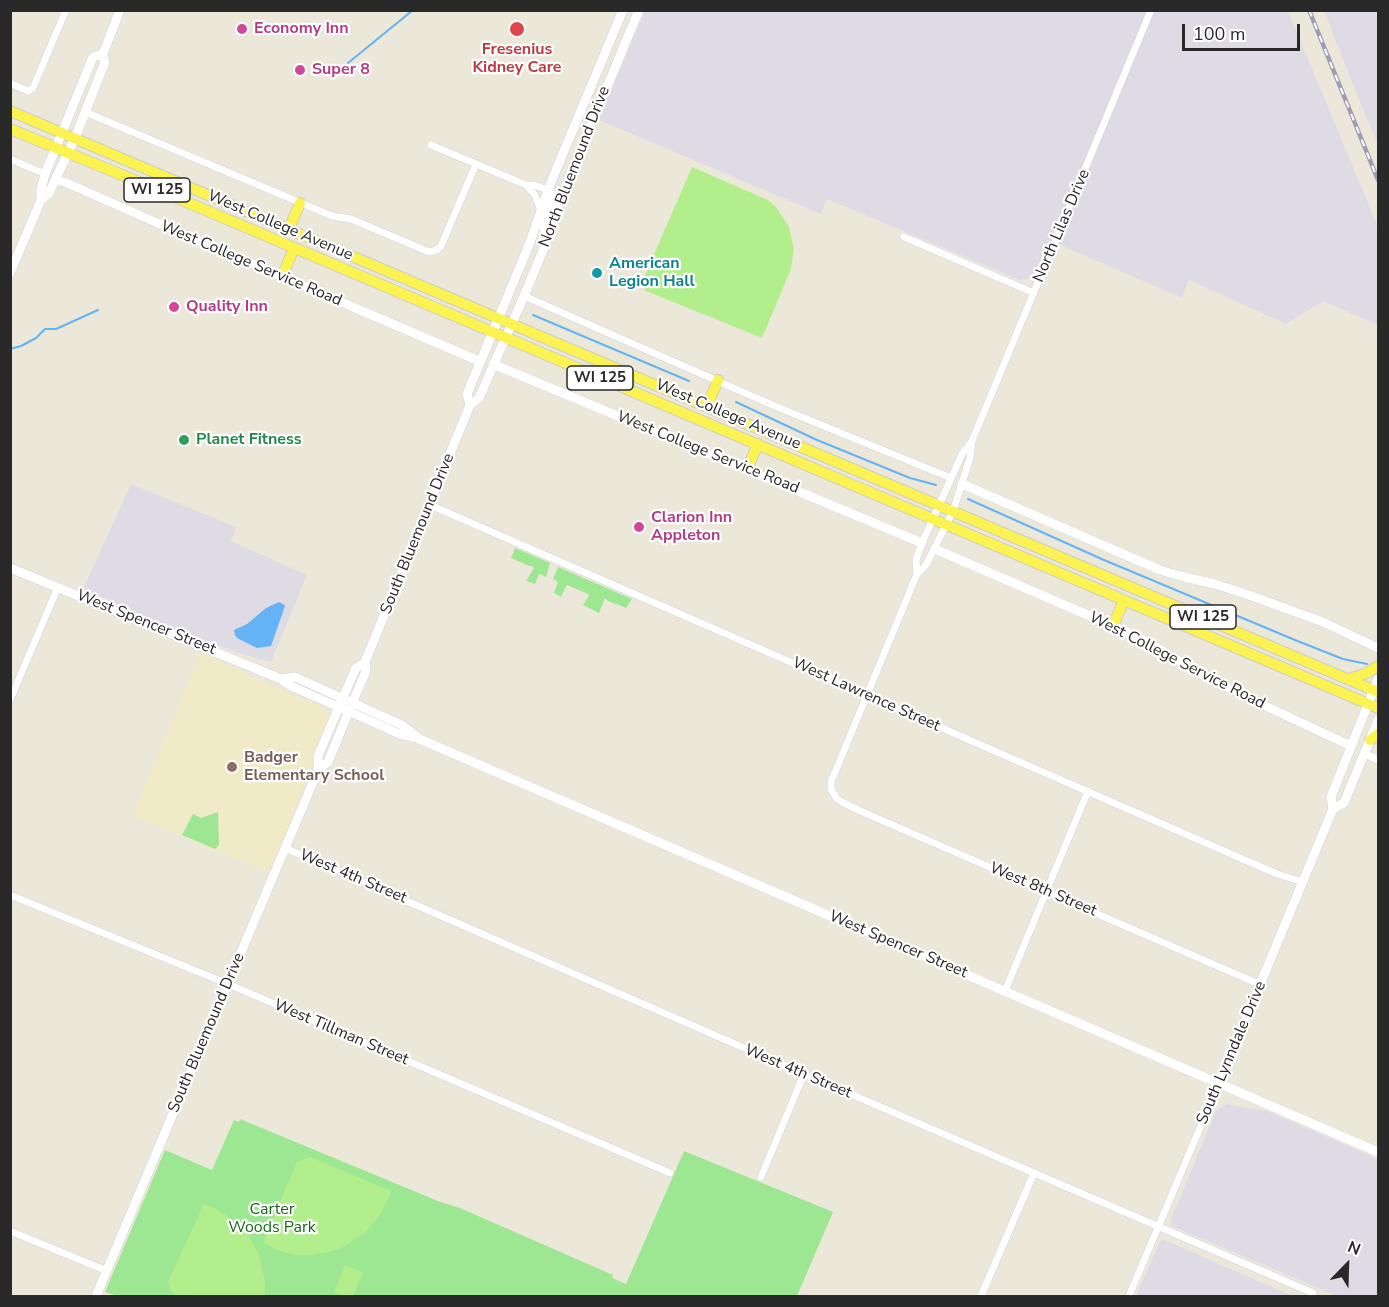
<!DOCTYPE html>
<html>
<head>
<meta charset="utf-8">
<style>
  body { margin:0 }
  #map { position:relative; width:1389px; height:1307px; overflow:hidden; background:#ece8d9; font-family:"Nunito Sans",sans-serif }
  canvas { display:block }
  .frame { position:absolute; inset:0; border:12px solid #292929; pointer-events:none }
  .north { position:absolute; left:1317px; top:1235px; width:60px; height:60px; -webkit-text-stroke:4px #fff; paint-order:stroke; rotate:23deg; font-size:16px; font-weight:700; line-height:24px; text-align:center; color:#292929 }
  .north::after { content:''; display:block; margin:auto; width:21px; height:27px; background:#292929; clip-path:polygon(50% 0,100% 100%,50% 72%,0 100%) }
  .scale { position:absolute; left:1182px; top:24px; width:118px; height:27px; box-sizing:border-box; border:3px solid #292929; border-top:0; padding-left:8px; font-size:18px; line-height:21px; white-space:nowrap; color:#292929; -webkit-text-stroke:4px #fff; paint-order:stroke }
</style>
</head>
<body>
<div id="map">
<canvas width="1389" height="1307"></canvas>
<div class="frame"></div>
<div class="north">N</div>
<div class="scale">100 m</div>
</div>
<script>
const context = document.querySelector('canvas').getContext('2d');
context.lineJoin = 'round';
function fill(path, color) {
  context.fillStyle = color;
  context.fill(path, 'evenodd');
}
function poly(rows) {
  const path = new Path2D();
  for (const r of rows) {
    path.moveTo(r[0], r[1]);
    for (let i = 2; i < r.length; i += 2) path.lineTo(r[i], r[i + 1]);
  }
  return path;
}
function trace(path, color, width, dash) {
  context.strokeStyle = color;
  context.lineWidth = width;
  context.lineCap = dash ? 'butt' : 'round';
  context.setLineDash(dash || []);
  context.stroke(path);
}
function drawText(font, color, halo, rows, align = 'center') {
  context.font = font + ' "Nunito Sans",sans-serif';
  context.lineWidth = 4.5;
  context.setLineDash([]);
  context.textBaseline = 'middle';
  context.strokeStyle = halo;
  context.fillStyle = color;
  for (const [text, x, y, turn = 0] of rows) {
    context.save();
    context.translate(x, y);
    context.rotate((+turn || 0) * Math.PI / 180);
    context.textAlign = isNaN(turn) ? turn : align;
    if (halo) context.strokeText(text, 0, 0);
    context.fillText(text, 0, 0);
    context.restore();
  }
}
fill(poly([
  [645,11,1288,11,1378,227,1378,325,1323,301,1286,324,1189,280,1182,298,1049,240,1036,271,1030,278,1020,280,827,199,821,214,599,120],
  [1324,11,1378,11,1378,145,1358,97],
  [131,484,236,527,231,541,307,575,271,662,245,655,176,630,83,589],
  [1226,1104,1267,1111,1378,1159,1378,1296,1337,1296,1172,1226,1171,1219,1216,1111],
  [1162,1239,1267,1285,1294,1296,1136,1296,1160,1241]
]), '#dfdbe4');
fill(poly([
  [201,652,263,682,317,704,324,709,328,715,328,723,289,826,269,872,132,816]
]), '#f0eac7');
fill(poly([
  [515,548,550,563,546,577,539,574,535,584,526,581,534,568,532,566,529,566,511,558],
  [558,567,632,599,630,602,628,604,627,608,624,607,608,601,605,598,599,613,583,605,589,596,588,594,567,585,566,586,561,597,554,593,558,582,553,579],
  [218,812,219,845,215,849,182,835,193,814,201,818],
  [240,1119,438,1201,460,1208,613,1275,612,1278,626,1284,684,1151,833,1212,797,1296,117,1296,105,1292,165,1150,212,1170,234,1120,239,1122]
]), '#9ee792');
fill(poly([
  [692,167,768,200,776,207,789,227,794,249,791,269,762,338,646,291,642,282],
  [310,1157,391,1191,382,1212,365,1233,340,1249,313,1255,294,1255,277,1250,263,1242,297,1162],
  [204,1204,216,1209,234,1221,248,1235,259,1255,265,1281,265,1296,174,1296,168,1282],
  [345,1265,363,1273,353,1296,345,1296,334,1292]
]), '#b2ef8c');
fill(poly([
  [279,602,283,604,285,606,271,646,257,648,237,638,235,635,234,630,247,624,266,608]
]), '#64b3f6');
trace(poly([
  [348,63,413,10],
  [533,315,689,381],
  [10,349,21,346,36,338,45,329,56,329,98,310],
  [736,402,817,440,910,478,936,485],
  [968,499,1104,560,1295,640,1343,659,1367,664]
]), '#64b3f6', 2);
const street = poly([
  [1151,10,972,441,970,458,953,511,926,565,917,574,836,770,831,781,831,789,837,799,842,802,858,810,1261,985],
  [10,83,28,91,33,88,66,10],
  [85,112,332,216,351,219,429,252,437,250,441,246,476,164],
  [431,145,526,185,534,185,548,190],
  [10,159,45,174],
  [526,185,535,195,541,210],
  [904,237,1034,293],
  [524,296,770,404,951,478],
  [430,505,1277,874,1303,882],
  [917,574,916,560,922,543,962,454,972,441],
  [10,700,58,587],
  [1364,753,1378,760],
  [285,848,804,1074,1313,1293],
  [10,895,228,984,670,1173],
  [1005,991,1088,791],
  [761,1177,804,1074],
  [10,1231,107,1271],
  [981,1296,1034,1173],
  [1129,1296,1219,1083]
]);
const secondary = poly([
  [56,180,67,183,164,226,479,361],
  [41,200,49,193,75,138,105,62,103,54,120,10],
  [546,237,544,227,554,199,552,194,548,190],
  [10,273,41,200,41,190,45,174,93,57,103,54],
  [493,364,922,543],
  [470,405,467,394,529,245,551,182,623,10],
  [962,484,1160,570,1180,576,1215,584,1246,594,1323,622,1378,648],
  [935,549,1136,636,1166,653,1206,677,1259,703,1351,746],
  [10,568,281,679,291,686,384,727,399,734,417,738,1378,1152],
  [281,679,295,677,402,725,416,736],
  [318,770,318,756,339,707,356,668,365,662],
  [1333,809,1344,803,1378,720],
  [1219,1083,1333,809,1331,797,1378,679],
  [96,1296,313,782,318,770,328,762,356,694,366,671,365,662,470,405,479,398,524,296,544,248,565,188,639,10]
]);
const primary = poly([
  [10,111,1378,692],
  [10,129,144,184,1378,708],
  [289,229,300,203],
  [282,277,294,248],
  [707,406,718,380],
  [747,469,758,444],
  [1113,626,1124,600],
  [1349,679,1367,673,1378,666],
  [1370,740,1378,734]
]);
trace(street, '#cfcfe3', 8);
trace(secondary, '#cfcfe3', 10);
trace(primary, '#ccc', 12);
trace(street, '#fff', 7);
trace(secondary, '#fff', 9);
trace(primary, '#faf351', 10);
const rail = poly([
  [1309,10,1378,180]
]);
trace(rail, '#9d9cb5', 4.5);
trace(rail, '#fff', 2, [7]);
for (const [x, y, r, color] of [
  [242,29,6,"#d1479c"],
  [517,29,8,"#e0444e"],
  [300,70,6,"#d1479c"],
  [597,273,6,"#0f9aa8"],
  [174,307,6,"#d1479c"],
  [184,440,6,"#2e9e5b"],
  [639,527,6,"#d1479c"],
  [232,767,6,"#8d6e63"]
]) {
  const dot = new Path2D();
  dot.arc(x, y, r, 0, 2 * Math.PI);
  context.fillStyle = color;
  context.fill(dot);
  trace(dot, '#fff', 2);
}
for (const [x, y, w] of [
  [157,190,66],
  [600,378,66],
  [1203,617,66]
]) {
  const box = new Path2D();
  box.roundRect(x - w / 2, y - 12, w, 24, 4.5);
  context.fillStyle = '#fff';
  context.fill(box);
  trace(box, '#292929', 1.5);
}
drawText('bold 15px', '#292929', null, [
  ["WI 125",157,190],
  ["WI 125",600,378],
  ["WI 125",1203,617]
]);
drawText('bold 16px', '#b23c85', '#fff', [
  ["Economy Inn",254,29],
  ["Super 8",312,70],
  ["Quality Inn",186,307],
  ["Clarion Inn",651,518],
  ["Appleton",651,536]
], 'left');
drawText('bold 16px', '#be3a42', '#fff', [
  ["Fresenius",517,50],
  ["Kidney Care",517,68]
]);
drawText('16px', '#292929', '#fff', [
  ["North Bluemound Drive",575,167,-69],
  ["West College Avenue",280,226,23],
  ["North Lilas Drive",1062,226,-67],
  ["West College Service Road",251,264,23],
  ["West College Avenue",728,415,23],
  ["West College Service Road",708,453,22],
  ["South Bluemound Drive",418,534,-68],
  ["West Spencer Street",146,623,22],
  ["West College Service Road",1177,661,27],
  ["West Lawrence Street",866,695,24],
  ["West 4th Street",353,877,23],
  ["West 8th Street",1043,890,23],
  ["West Spencer Street",898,945,23],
  ["South Bluemound Drive",207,1033,-67],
  ["West Tillman Street",341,1033,23],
  ["South Lynndale Drive",1232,1053,-67],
  ["West 4th Street",798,1072,23]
]);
drawText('bold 16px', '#0d838f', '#fff', [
  ["American",609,264],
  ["Legion Hall",609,282]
], 'left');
drawText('bold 16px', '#27864d', '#fff', [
  ["Planet Fitness",196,440]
], 'left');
drawText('bold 16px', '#785e54', '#fff', [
  ["Badger",244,758],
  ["Elementary School",244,776]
], 'left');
drawText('16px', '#166a15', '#fff', [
  ["Carter",272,1210],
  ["Woods Park",272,1228]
]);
</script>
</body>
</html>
